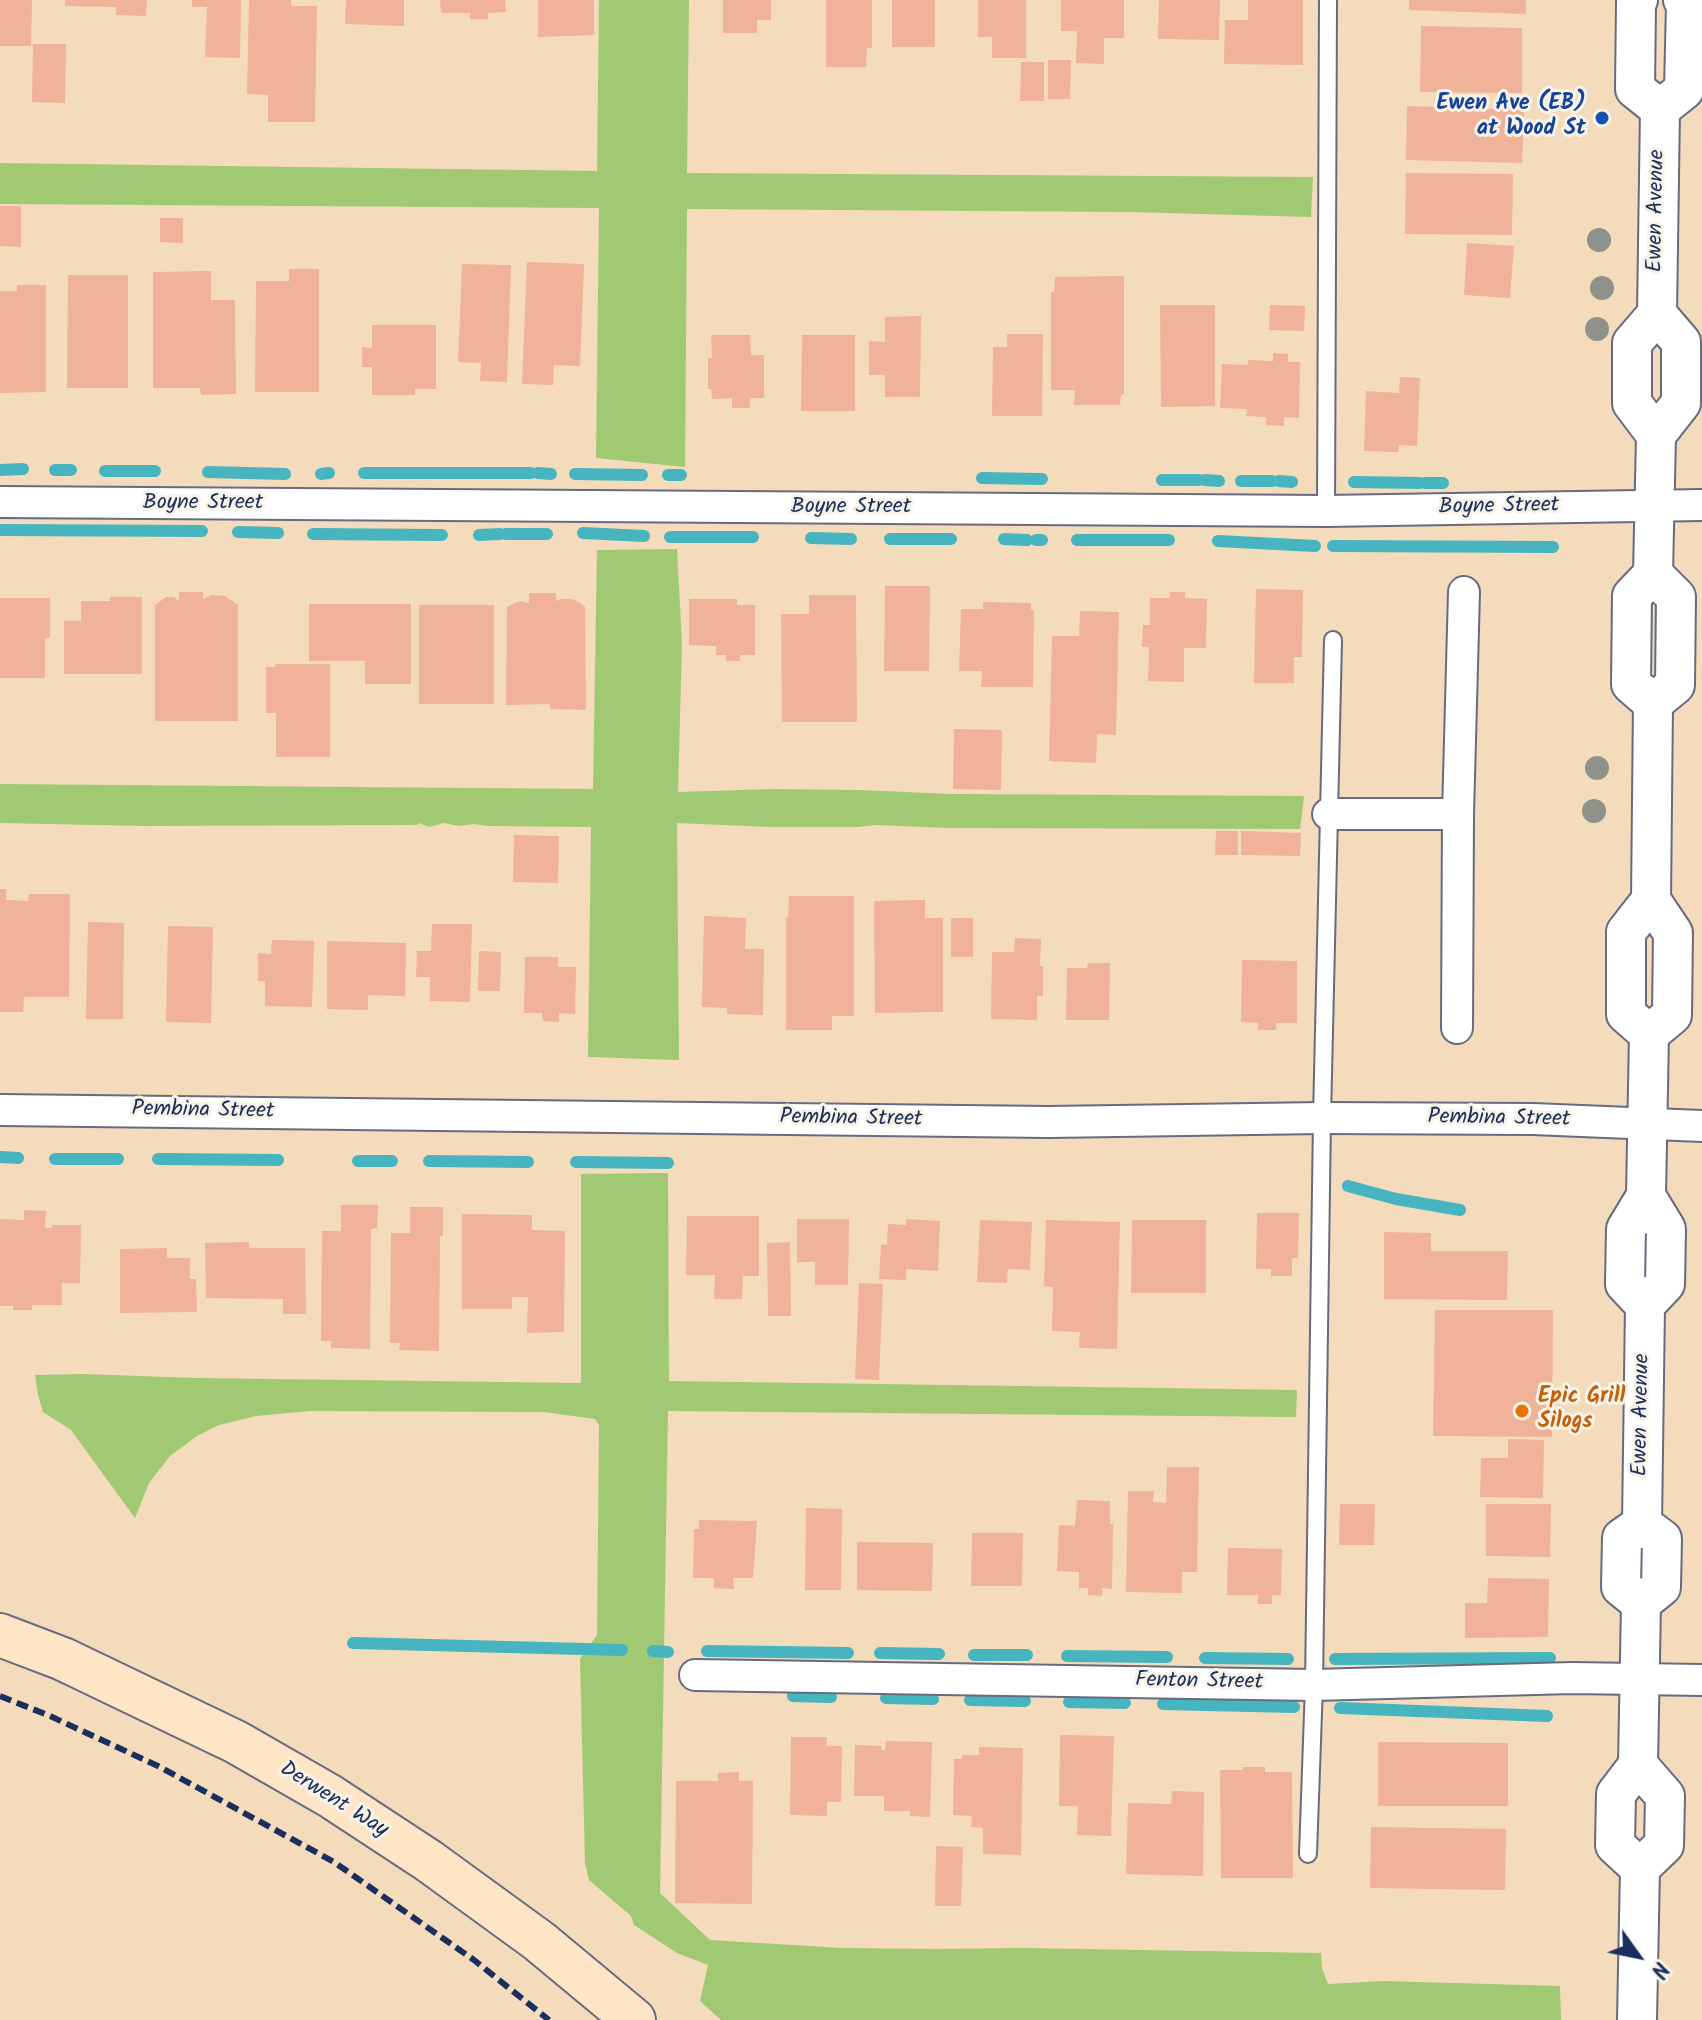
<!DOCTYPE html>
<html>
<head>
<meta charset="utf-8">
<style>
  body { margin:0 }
  #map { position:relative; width:1702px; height:2020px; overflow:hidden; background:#f3dbbb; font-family:Kalam,sans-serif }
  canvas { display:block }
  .north { position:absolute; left:1598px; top:1916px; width:80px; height:80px; -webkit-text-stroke:6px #f7f3e8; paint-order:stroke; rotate:123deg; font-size:22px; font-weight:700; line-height:32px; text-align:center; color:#1b2f5e }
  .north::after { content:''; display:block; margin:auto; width:28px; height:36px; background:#1b2f5e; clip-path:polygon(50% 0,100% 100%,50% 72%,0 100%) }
</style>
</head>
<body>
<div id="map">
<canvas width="1702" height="2020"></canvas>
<div class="north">N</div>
</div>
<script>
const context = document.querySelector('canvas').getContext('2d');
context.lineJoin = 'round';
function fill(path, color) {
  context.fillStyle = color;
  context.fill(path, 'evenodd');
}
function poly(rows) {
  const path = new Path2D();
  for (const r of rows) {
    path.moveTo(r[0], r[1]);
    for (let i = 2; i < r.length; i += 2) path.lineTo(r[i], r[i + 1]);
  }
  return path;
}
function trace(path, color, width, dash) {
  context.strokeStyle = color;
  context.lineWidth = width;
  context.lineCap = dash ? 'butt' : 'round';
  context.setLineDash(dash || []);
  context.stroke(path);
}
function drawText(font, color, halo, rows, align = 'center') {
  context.font = font + ' Kalam,sans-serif';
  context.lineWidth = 6;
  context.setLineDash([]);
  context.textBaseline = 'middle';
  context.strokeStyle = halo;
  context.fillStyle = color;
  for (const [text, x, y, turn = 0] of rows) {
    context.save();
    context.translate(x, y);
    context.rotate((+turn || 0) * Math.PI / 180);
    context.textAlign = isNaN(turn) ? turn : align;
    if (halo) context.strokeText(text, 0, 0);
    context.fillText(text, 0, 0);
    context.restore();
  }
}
fill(poly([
  [599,0,689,0,687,173,1313,177,1311,217,1131,212,687,209,685,467,596,458,599,208,0,204,0,163,597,171],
  [677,549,682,644,678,792,772,789,860,790,951,794,1304,796,1300,829,950,828,876,825,858,827,769,827,677,823,679,1060,588,1057,591,827,488,826,474,824,459,826,444,823,429,827,419,823,417,825,144,826,0,823,0,784,593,789,597,550],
  [668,1173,669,1381,1297,1390,1296,1417,668,1411,660,1893,710,1940,842,1948,934,1949,1023,1948,1321,1953,1322,1968,1328,1984,1383,1981,1560,1986,1561,2020,721,2020,700,2001,708,1965,677,1953,634,1925,631,1916,589,1880,585,1863,580,1659,597,1635,599,1425,595,1419,544,1412,310,1411,256,1416,219,1425,197,1436,170,1456,149,1483,135,1518,71,1430,43,1412,38,1395,35,1375,82,1374,196,1378,581,1383,581,1174]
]), '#a1c974');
trace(poly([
  [0,470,23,469],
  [55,470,71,470],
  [105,471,155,471],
  [208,472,285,474],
  [364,473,531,473],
  [538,473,551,474],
  [321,474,329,473],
  [575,474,642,475],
  [668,475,681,475],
  [982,478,1042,479],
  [1162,480,1199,480],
  [1205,480,1219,481],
  [1241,481,1272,481],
  [1279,481,1292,482],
  [1354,482,1420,483],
  [1425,483,1443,483],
  [0,530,202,531],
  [238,532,278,533],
  [583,533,644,536],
  [313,534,442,535],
  [506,534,547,534],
  [479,535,500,534],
  [670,537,753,537],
  [811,538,851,539],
  [890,539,951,539],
  [1004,539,1027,540],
  [1036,540,1042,540],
  [1077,540,1169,540],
  [1218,541,1315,546],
  [1333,546,1553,547],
  [0,1157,18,1158],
  [55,1159,118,1159],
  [158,1159,278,1160],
  [358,1161,392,1161],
  [429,1161,528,1162],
  [576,1162,668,1163],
  [1348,1186,1396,1199,1460,1210],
  [353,1643,622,1650],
  [653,1651,668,1652],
  [707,1651,848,1653],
  [880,1653,939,1654],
  [974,1655,1027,1655],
  [1067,1656,1167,1657],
  [1205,1658,1288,1659],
  [1335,1659,1550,1658],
  [793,1696,831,1697],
  [886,1698,933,1699],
  [970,1700,1025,1701],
  [1069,1702,1125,1703],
  [1163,1704,1294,1707],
  [1340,1708,1547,1716]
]), '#46b5bf', 12);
fill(poly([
  [0,0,32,0,31,46,0,46],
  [65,0,147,0,146,16,116,15,116,7,65,6],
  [192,0,241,0,240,58,205,57,207,7,192,7],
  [249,0,291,0,291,6,317,6,315,122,268,122,268,95,247,94],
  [346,0,404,0,404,26,345,24],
  [440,0,505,0,506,12,488,13,488,19,470,19,470,13,441,13],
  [538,0,594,0,594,35,538,37],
  [723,0,771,0,771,20,757,20,757,33,723,33],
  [826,0,872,0,872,48,867,48,866,67,826,67],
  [892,0,935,0,935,47,892,47],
  [978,0,1026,0,1026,58,992,58,992,37,978,37],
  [1061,0,1124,0,1124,38,1104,38,1104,64,1076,63,1077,31,1061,31],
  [1159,0,1220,0,1219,40,1158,39],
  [1248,0,1303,0,1303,65,1224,64,1225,20,1248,20],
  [1409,0,1526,0,1526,14,1409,10],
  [1421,26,1522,28,1522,93,1420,92],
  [33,44,66,44,65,103,32,102],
  [1048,60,1071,60,1070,99,1048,99],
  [1021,62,1044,62,1044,101,1020,101],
  [1407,106,1524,110,1522,163,1406,160],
  [1406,173,1513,174,1512,235,1405,234],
  [0,206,21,206,21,247,0,246],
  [160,218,183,218,183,243,160,242],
  [1467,243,1514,246,1510,298,1464,295],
  [527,262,584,264,580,366,554,365,553,385,522,384],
  [462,264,511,265,507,382,480,381,481,363,458,362],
  [289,269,319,269,319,392,255,392,256,281,289,281],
  [211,271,211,300,235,300,236,394,201,395,200,388,153,388,153,272],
  [68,275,128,275,128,388,67,388],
  [1124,276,1124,394,1121,395,1120,405,1074,405,1075,390,1051,390,1051,292,1054,292,1055,277],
  [17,285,46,285,46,392,0,393,0,291,17,291],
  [1160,305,1215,305,1215,406,1161,407],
  [1270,305,1305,306,1304,331,1269,330],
  [921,316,920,397,885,397,885,375,869,375,869,341,885,342,885,317],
  [372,325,436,325,436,389,415,389,415,395,372,395,372,367,362,367,362,347,372,348],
  [1007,334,1043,334,1042,416,992,416,993,347,1007,347],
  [711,335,750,335,751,355,764,355,764,398,750,398,750,408,732,408,732,398,712,399,711,389,708,389,708,358,712,358],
  [802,335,855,335,855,411,801,411],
  [1273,353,1288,354,1288,362,1300,362,1299,418,1284,417,1284,426,1266,425,1266,417,1246,416,1247,409,1220,408,1222,364,1248,365,1248,360,1273,361],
  [1400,377,1420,378,1417,446,1399,445,1398,452,1364,451,1366,391,1399,393],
  [885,586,930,586,929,671,884,671],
  [1256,589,1303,590,1302,657,1294,657,1294,683,1254,683],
  [179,592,203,592,203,599,212,595,225,596,238,605,238,721,155,721,155,605,166,597,174,597,179,601],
  [1170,592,1185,592,1185,598,1207,599,1206,648,1184,648,1184,682,1148,681,1149,647,1142,647,1143,625,1150,625,1150,598,1170,598],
  [529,593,556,593,556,601,562,599,571,599,579,602,585,607,586,710,550,709,550,704,506,705,507,607,520,601,529,603],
  [809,595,856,595,857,722,782,722,781,614,809,614],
  [110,597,142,597,142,674,64,674,64,621,81,621,81,601,110,601],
  [0,598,50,598,50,638,45,638,45,678,0,678],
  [689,599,737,599,737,605,755,605,755,655,740,655,740,661,726,661,726,655,716,655,716,646,689,645],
  [983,602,1031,603,1031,610,1034,610,1033,687,981,687,982,671,959,671,961,609,983,609],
  [309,604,411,604,411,684,365,684,365,661,309,661],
  [419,605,494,605,494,704,419,704],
  [1080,611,1119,612,1116,735,1097,734,1096,763,1049,761,1052,636,1079,636],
  [275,664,330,664,330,757,276,757,276,713,266,713,266,667,275,667],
  [954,729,1002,730,1001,790,953,789],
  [1216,831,1238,831,1238,855,1215,855],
  [1241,831,1301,833,1300,856,1241,855],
  [514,835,559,836,558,883,513,882],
  [0,889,6,889,6,900,28,901,29,894,70,894,69,997,24,997,23,1012,0,1012],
  [789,896,854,896,854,1016,832,1016,832,1030,786,1030,786,917,788,917],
  [925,900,925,918,943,918,943,1012,875,1013,874,901],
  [704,916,746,918,745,949,764,949,763,1015,727,1014,727,1008,702,1007],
  [951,918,973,918,973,957,951,957],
  [88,922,124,923,123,1019,86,1019],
  [432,924,472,924,470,1002,430,1001,430,977,416,977,417,951,431,951],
  [168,926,213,927,211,1023,166,1022],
  [1015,938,1041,939,1040,966,1043,966,1043,996,1037,996,1037,1020,991,1019,992,952,1014,952],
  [272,940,314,941,312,1007,265,1006,265,981,258,981,258,953,271,954],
  [327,941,406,943,405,996,368,995,368,1010,327,1009],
  [479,951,501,952,500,991,478,991],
  [525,957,558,957,558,967,576,967,575,1014,559,1013,559,1022,543,1021,542,1013,524,1013],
  [1242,960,1297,961,1297,1023,1276,1023,1276,1030,1258,1030,1258,1023,1241,1022],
  [1088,963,1110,963,1109,1020,1066,1020,1067,968,1087,968],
  [341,1205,378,1205,377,1228,371,1229,370,1349,331,1348,331,1341,321,1341,322,1231,341,1231],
  [410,1207,443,1207,443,1236,440,1236,439,1351,399,1350,400,1343,390,1343,391,1233,410,1233],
  [24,1210,46,1211,45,1228,51,1228,53,1225,81,1225,80,1283,62,1283,62,1305,32,1305,32,1310,13,1310,13,1306,0,1306,0,1219,24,1220],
  [1257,1213,1299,1213,1298,1258,1292,1258,1292,1276,1271,1276,1271,1269,1256,1269],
  [462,1214,532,1215,532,1230,565,1231,564,1332,527,1333,528,1297,512,1297,512,1309,462,1309],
  [687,1216,759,1216,759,1276,743,1276,742,1299,714,1299,715,1275,686,1275],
  [797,1219,849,1219,848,1285,815,1285,815,1262,797,1262],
  [906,1219,940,1221,938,1271,906,1269,906,1280,879,1279,881,1244,887,1245,888,1224,906,1225],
  [980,1220,1032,1222,1030,1270,1008,1269,1007,1283,977,1282],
  [1046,1220,1120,1222,1117,1349,1079,1348,1080,1332,1052,1331,1053,1287,1044,1286],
  [1132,1220,1206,1220,1206,1293,1131,1293],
  [1384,1232,1431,1233,1431,1251,1508,1251,1507,1300,1384,1299],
  [249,1242,249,1248,305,1248,306,1314,283,1314,283,1299,206,1298,205,1243],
  [790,1242,791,1316,768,1316,767,1243],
  [167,1248,167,1258,190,1258,190,1279,196,1279,197,1312,120,1313,120,1249],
  [859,1283,883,1284,879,1380,855,1379],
  [1435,1310,1553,1310,1552,1437,1433,1436],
  [1508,1439,1544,1440,1543,1498,1480,1497,1481,1458,1508,1458],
  [1167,1467,1199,1467,1197,1572,1182,1572,1182,1593,1126,1592,1128,1491,1154,1491,1153,1502,1166,1503],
  [1077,1500,1110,1501,1110,1524,1113,1524,1112,1589,1102,1588,1102,1596,1088,1595,1088,1588,1079,1588,1079,1572,1057,1571,1059,1525,1075,1526],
  [1340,1504,1375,1504,1374,1545,1339,1545],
  [1486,1504,1551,1504,1550,1557,1486,1556],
  [806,1508,842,1509,841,1590,805,1590],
  [699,1520,757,1521,753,1578,733,1578,734,1589,714,1588,714,1578,693,1578,694,1529,699,1529],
  [972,1533,1023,1533,1022,1586,971,1586],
  [857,1542,933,1543,932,1591,857,1590],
  [1228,1548,1282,1549,1281,1595,1272,1595,1272,1604,1258,1604,1258,1595,1227,1595],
  [1488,1578,1549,1579,1548,1637,1465,1638,1465,1603,1487,1603],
  [1060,1735,1114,1736,1111,1836,1077,1835,1078,1806,1059,1806],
  [791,1737,827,1737,826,1746,842,1746,841,1802,827,1802,827,1816,790,1815],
  [886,1741,932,1742,930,1817,910,1816,910,1811,884,1811,884,1796,854,1796,855,1745,882,1746,881,1750,885,1750],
  [1378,1742,1508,1743,1508,1806,1378,1806],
  [979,1747,1023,1748,1021,1855,983,1854,983,1828,971,1827,972,1816,953,1815,954,1759,962,1759,962,1755,979,1755],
  [1243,1767,1265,1767,1265,1772,1292,1772,1293,1878,1221,1878,1220,1770,1242,1770],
  [739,1772,739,1781,753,1781,752,1904,675,1903,676,1781,718,1781,718,1773],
  [1172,1791,1204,1792,1203,1876,1126,1874,1128,1803,1171,1804],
  [1371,1827,1506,1829,1505,1890,1370,1888],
  [936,1846,963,1847,961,1906,935,1906]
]), '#f1b29a');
const service = poly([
  [1326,511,1328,0],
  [1308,1854,1314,1685,1322,1118,1333,640]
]);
const minor = poly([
  [0,502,1326,511,1702,505],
  [1328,814,1458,814],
  [1457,1028,1458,814,1464,592],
  [0,1110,1049,1122,1322,1118,1533,1119,1702,1126],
  [695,1675,1314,1685,1572,1678,1702,1680]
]);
const tertiary = poly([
  [1638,0,1636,3,1635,89,1660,109],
  [1660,109,1684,90,1686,4,1683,0],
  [1656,435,1632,403,1632,343,1657,314,1660,109],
  [1653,703,1631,684,1632,596,1653,574,1656,435,1681,403,1681,342,1657,314],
  [1649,1034,1672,1015,1673,933,1651,900,1653,703,1675,685,1676,597,1653,574],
  [1645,1305,1665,1284,1666,1229,1646,1196],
  [1642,1524,1645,1305,1625,1284,1626,1229,1646,1196,1649,1034,1626,1014,1626,932,1651,900],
  [1641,1603,1661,1587,1662,1539,1642,1524],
  [1641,1603,1621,1587,1622,1538,1642,1524],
  [1640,1868,1615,1845,1616,1794,1638,1765,1641,1603],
  [1637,2020,1640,1868,1664,1845,1665,1796,1638,1765]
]);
const secondary = poly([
  [0,1635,63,1659,236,1742,330,1796,429,1861,539,1941,634,2020]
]);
trace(service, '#676b7f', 20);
trace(minor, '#676b7f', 34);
trace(tertiary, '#676b7f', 42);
trace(secondary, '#676b7f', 46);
trace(service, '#fff', 16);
trace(minor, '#fff', 30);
trace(tertiary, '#fff', 38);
trace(secondary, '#fee5c5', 42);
trace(poly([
  [0,1696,50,1716,158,1766,334,1862,474,1960,549,2020]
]), '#1b2f5e', 6, [12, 6]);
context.fillStyle = '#8e928b';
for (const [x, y] of [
  [1599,240],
  [1602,288],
  [1597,329],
  [1597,768],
  [1594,811]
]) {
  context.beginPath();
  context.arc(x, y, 12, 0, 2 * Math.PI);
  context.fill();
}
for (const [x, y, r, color] of [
  [1602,118,8,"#1a4fb4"],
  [1522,1411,8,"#e8710a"]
]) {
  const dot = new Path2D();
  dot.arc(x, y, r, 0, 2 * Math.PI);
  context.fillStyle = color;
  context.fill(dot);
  trace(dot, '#f7f3e8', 3);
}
drawText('bold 22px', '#164399', '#f7f3e8', [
  ["Ewen Ave (EB)",1586,105],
  ["at Wood St",1586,130]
], 'right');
drawText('22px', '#1b2f5e', '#f7f3e8', [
  ["Ewen Avenue",1658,211,-89],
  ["Boyne Street",203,504],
  ["Boyne Street",851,508],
  ["Boyne Street",1499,508,-1],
  ["Pembina Street",203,1112,1],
  ["Pembina Street",851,1120,1],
  ["Pembina Street",1499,1120,1],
  ["Ewen Avenue",1643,1415,-89],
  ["Fenton Street",1199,1683,1],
  ["Derwent Way",333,1801,32]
]);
drawText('bold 22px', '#c56008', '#f7f3e8', [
  ["Epic Grill",1538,1398],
  ["Silogs",1538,1423]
], 'left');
</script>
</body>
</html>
